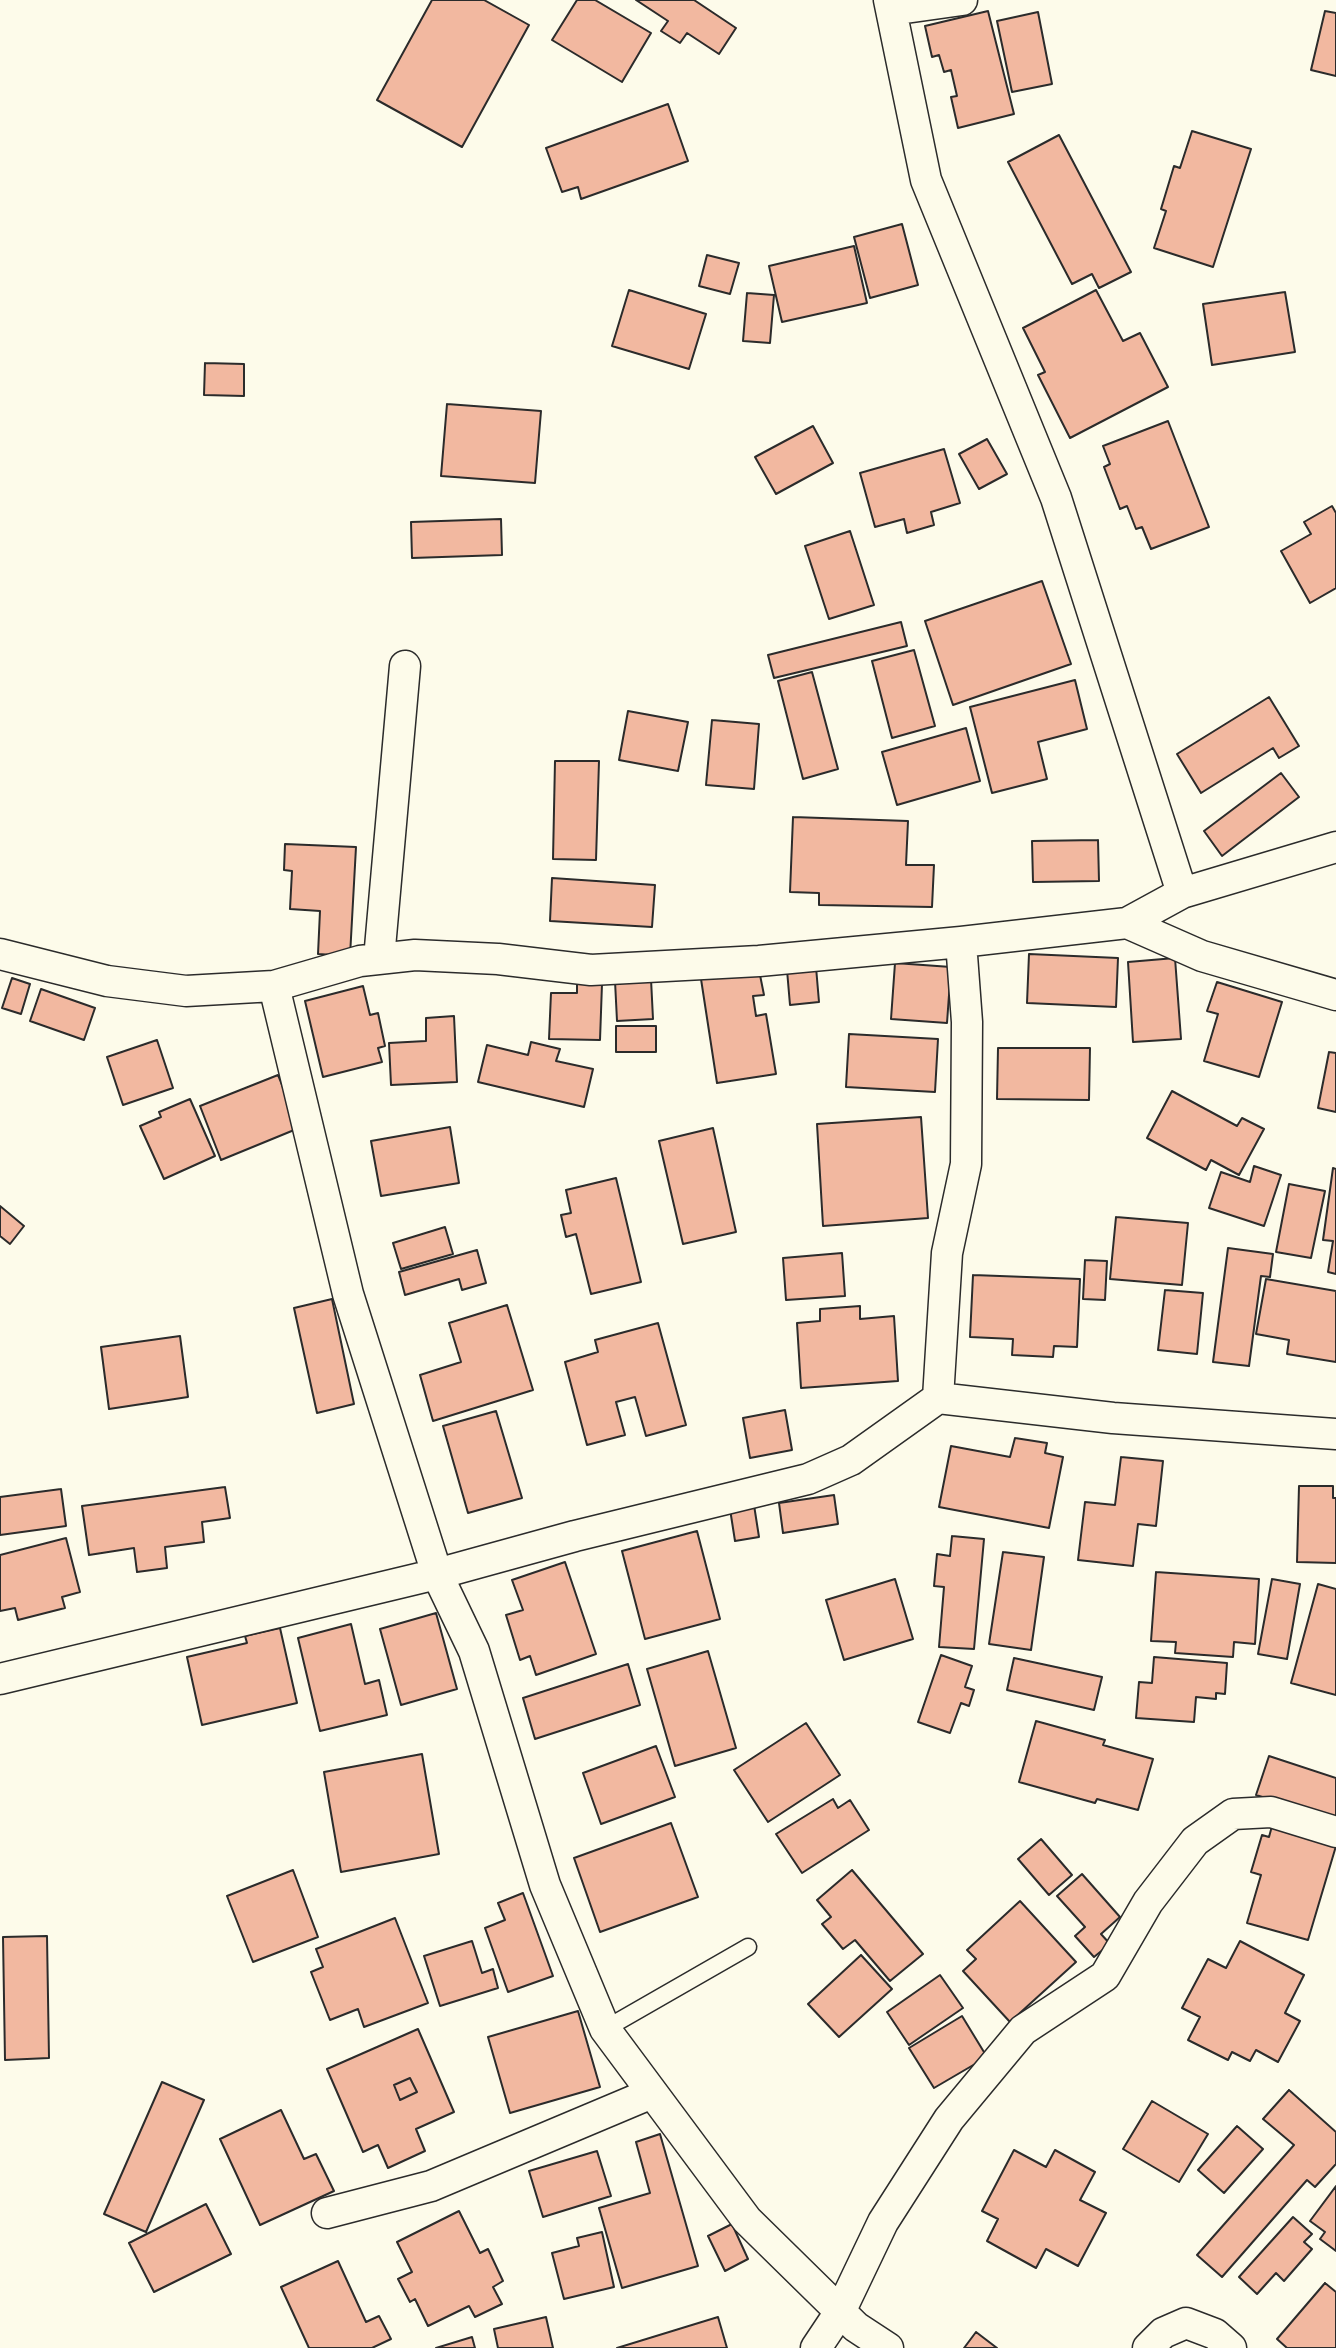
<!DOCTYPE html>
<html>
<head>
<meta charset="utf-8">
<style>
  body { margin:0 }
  canvas { display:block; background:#fdfbea }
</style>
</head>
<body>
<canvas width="1336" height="2348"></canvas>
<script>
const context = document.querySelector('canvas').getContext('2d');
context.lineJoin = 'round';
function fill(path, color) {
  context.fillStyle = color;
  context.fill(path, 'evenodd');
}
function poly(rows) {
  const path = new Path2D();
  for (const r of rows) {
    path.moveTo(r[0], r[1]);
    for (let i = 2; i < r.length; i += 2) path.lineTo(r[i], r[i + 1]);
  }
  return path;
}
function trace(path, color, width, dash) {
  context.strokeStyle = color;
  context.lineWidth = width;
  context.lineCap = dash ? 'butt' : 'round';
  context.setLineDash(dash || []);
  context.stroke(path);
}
const building = poly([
  [432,0,484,0,529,25,462,147,377,100,432,0],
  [577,0,595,0,651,33,622,82,552,40,577,0],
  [636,0,694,0,736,28,719,54,687,33,680,43,661,31,668,21,636,0],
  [988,11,1014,114,958,128,951,97,957,96,951,70,944,72,939,55,932,57,925,26,988,11],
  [1325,11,1336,13,1336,76,1311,70,1325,11],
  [1038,12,1052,84,1012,92,997,21,1038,12],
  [668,104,688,161,581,199,578,187,562,192,546,148,668,104],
  [1192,131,1251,149,1213,267,1154,248,1166,211,1161,209,1174,166,1180,168,1192,131],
  [1059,135,1131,272,1099,288,1092,274,1072,284,1008,162,1059,135],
  [902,224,918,285,870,298,854,237,902,224],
  [854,246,867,303,782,322,769,266,854,246],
  [707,255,739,263,730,294,699,286,707,255],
  [629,290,706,314,689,369,612,346,629,290],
  [1096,290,1123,341,1140,333,1168,387,1070,438,1038,375,1045,372,1023,328,1096,290],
  [1285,292,1295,352,1212,365,1203,304,1285,292],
  [747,293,774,295,770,343,743,341,747,293],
  [205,363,244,364,244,396,204,395,205,363],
  [447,404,541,411,535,483,441,476,447,404],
  [1168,421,1209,527,1151,549,1142,527,1136,529,1127,506,1120,509,1104,467,1110,464,1103,446,1168,421],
  [813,426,833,463,776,494,755,457,813,426],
  [987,439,1007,474,979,489,959,454,987,439],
  [944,449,960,503,931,512,934,525,907,533,904,519,875,527,860,473,944,449],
  [1332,506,1336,513,1336,588,1310,603,1281,551,1311,534,1304,522,1332,506],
  [501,519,502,555,412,558,411,522,501,519],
  [850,531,874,605,829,619,805,546,850,531],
  [1042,581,1071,664,953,705,925,621,1042,581],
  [901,622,907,646,774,678,768,655,901,622],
  [914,650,935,726,892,738,872,661,914,650],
  [812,672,838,769,803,779,778,681,812,672],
  [1075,680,1087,729,1038,742,1047,779,992,793,970,707,1075,680],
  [1269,697,1299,746,1279,758,1273,748,1201,793,1177,754,1269,697],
  [628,711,688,722,678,771,619,760,628,711],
  [712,720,759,724,754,789,706,785,712,720],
  [966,728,980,781,897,805,882,752,966,728],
  [555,761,599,761,596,860,553,859,555,761],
  [1281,773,1299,797,1222,856,1204,831,1281,773],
  [793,817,908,821,906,865,934,865,932,907,819,905,819,893,790,892,793,817],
  [1098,840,1099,881,1033,882,1032,841,1098,840],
  [285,844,356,847,350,956,318,954,320,911,290,909,292,871,284,870,285,844],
  [552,878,655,885,652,927,550,921,552,878],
  [1029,954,1118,958,1116,1007,1027,1003,1029,954],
  [1175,958,1181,1039,1133,1042,1128,962,1175,958],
  [895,963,951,967,947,1023,891,1019,895,963],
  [816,967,819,1002,790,1005,787,970,816,967],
  [759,970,764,995,753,996,756,1016,766,1014,776,1074,717,1083,701,979,759,970],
  [12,978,30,984,21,1014,2,1008,12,978],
  [651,979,653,1019,617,1021,615,981,651,979],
  [1217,982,1282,1002,1259,1077,1204,1061,1218,1014,1207,1011,1217,982],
  [577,984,602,984,600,1040,549,1039,551,993,577,993,577,984],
  [363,986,370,1015,378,1013,385,1046,378,1048,382,1062,323,1077,305,1001,363,986],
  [41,989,95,1008,84,1040,30,1021,41,989],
  [454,1016,457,1082,391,1085,389,1043,426,1041,426,1018,454,1016],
  [616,1026,656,1026,656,1052,616,1052,616,1026],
  [849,1034,938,1039,935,1092,846,1087,849,1034],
  [157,1040,173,1088,123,1105,107,1057,157,1040],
  [531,1042,560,1049,556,1061,593,1069,584,1107,478,1082,487,1045,528,1055,531,1042],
  [998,1048,1090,1048,1089,1100,997,1099,998,1048],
  [1329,1052,1336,1053,1336,1112,1318,1108,1329,1052],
  [278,1075,299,1128,221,1160,200,1106,278,1075],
  [1172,1091,1237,1126,1242,1118,1264,1129,1239,1175,1211,1160,1206,1170,1147,1138,1172,1091],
  [190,1099,215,1156,164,1179,140,1126,161,1117,159,1112,190,1099],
  [921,1117,928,1218,823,1226,817,1124,921,1117],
  [450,1127,459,1183,381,1196,371,1141,450,1127],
  [713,1128,736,1232,683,1244,659,1141,713,1128],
  [1254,1166,1281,1175,1264,1226,1209,1208,1221,1172,1250,1182,1254,1166],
  [1333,1168,1336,1169,1336,1274,1328,1272,1333,1241,1323,1240,1333,1168],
  [616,1178,641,1282,591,1294,576,1234,566,1237,561,1215,571,1213,566,1190,616,1178],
  [1289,1184,1325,1191,1311,1258,1276,1252,1289,1184],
  [0,1206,24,1226,10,1244,0,1236,0,1206],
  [1116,1217,1188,1223,1182,1285,1110,1279,1116,1217],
  [445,1227,453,1254,401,1269,393,1243,445,1227],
  [1228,1248,1273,1254,1270,1277,1261,1276,1249,1366,1213,1362,1228,1248],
  [477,1250,486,1283,462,1290,459,1279,405,1295,399,1272,477,1250],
  [842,1253,845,1296,786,1300,783,1258,842,1253],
  [1085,1260,1107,1261,1105,1300,1083,1299,1085,1260],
  [973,1275,1080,1279,1077,1347,1054,1346,1053,1357,1012,1355,1013,1339,970,1337,973,1275],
  [1266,1279,1336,1291,1336,1362,1287,1354,1289,1340,1256,1334,1266,1279],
  [1165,1290,1203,1293,1197,1354,1158,1350,1165,1290],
  [332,1299,354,1404,317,1413,294,1308,332,1299],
  [507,1305,533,1390,433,1421,420,1375,461,1362,449,1323,507,1305],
  [860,1306,860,1319,894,1316,898,1381,801,1388,797,1323,820,1321,820,1309,860,1306],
  [658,1323,686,1425,646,1436,635,1397,616,1402,625,1435,587,1445,565,1362,598,1352,595,1340,658,1323],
  [180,1336,188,1397,109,1409,101,1347,180,1336],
  [785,1410,792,1450,750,1458,743,1418,785,1410],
  [496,1411,522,1498,468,1513,443,1426,496,1411],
  [1015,1438,1047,1443,1045,1453,1063,1457,1049,1528,939,1507,951,1446,1010,1457,1015,1438],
  [1121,1457,1163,1461,1156,1526,1138,1524,1133,1566,1078,1560,1085,1502,1115,1505,1121,1457],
  [1299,1486,1333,1486,1333,1498,1336,1498,1336,1563,1297,1562,1299,1486],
  [225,1487,230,1518,202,1522,204,1542,165,1547,167,1568,137,1572,134,1548,89,1555,82,1506,225,1487],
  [61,1489,66,1526,0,1535,0,1497,61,1489],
  [834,1495,838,1524,783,1533,779,1503,834,1495],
  [754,1505,759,1537,735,1541,730,1509,754,1505],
  [697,1531,720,1619,645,1639,622,1551,697,1531],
  [952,1536,984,1539,974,1649,939,1647,944,1587,934,1586,937,1554,950,1556,952,1536],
  [66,1538,80,1592,62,1597,65,1608,18,1620,15,1608,0,1611,0,1555,66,1538],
  [1003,1552,1044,1557,1031,1650,989,1644,1003,1552],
  [565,1562,596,1654,536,1675,530,1656,520,1660,506,1615,523,1610,512,1580,565,1562],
  [1156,1572,1259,1579,1255,1644,1234,1642,1233,1657,1175,1653,1176,1642,1151,1641,1156,1572],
  [895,1579,913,1639,844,1660,826,1600,895,1579],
  [1272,1579,1300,1584,1287,1659,1258,1654,1272,1579],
  [1318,1584,1336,1589,1336,1695,1291,1683,1318,1584],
  [436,1613,457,1689,401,1705,380,1629,436,1613],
  [351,1624,365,1684,379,1680,387,1715,320,1731,298,1638,351,1624],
  [280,1628,297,1703,202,1725,187,1657,247,1643,245,1636,280,1628],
  [708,1651,736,1748,675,1766,647,1669,708,1651],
  [941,1655,972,1666,965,1687,974,1690,969,1706,961,1703,950,1733,918,1722,941,1655],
  [1154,1657,1227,1663,1225,1694,1216,1693,1216,1699,1196,1697,1194,1722,1136,1718,1139,1682,1152,1683,1154,1657],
  [1014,1658,1102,1677,1094,1710,1007,1690,1014,1658],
  [628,1664,640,1705,535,1739,523,1698,628,1664],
  [1036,1721,1105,1740,1103,1745,1153,1759,1138,1810,1097,1799,1095,1803,1019,1782,1036,1721],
  [806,1723,840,1775,768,1822,734,1770,806,1723],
  [656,1746,675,1797,601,1824,583,1773,656,1746],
  [422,1754,439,1854,341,1872,324,1772,422,1754],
  [1269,1756,1336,1778,1336,1820,1256,1795,1269,1756],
  [833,1799,838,1808,850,1800,869,1830,802,1873,776,1834,833,1799],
  [671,1823,698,1897,600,1932,574,1858,671,1823],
  [1272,1826,1336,1846,1308,1940,1247,1923,1261,1875,1251,1872,1262,1835,1269,1837,1272,1826],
  [1041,1839,1072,1875,1049,1895,1018,1859,1041,1839],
  [293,1870,318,1937,253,1962,227,1896,293,1870],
  [852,1870,923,1954,890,1981,855,1940,843,1949,822,1924,831,1917,817,1900,852,1870],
  [1082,1874,1120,1917,1101,1934,1110,1944,1094,1957,1075,1936,1085,1927,1057,1896,1082,1874],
  [523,1893,553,1976,508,1992,485,1928,505,1920,498,1903,523,1893],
  [1020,1901,1076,1962,1010,2022,963,1971,976,1959,967,1950,1020,1901],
  [395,1918,428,2003,364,2027,358,2009,330,2020,311,1972,323,1967,316,1949,395,1918],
  [47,1936,49,2058,5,2060,3,1937,47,1936],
  [472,1941,482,1973,493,1969,498,1988,440,2006,424,1956,472,1941],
  [1240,1941,1304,1975,1285,2013,1300,2021,1278,2062,1256,2050,1250,2061,1232,2052,1228,2060,1188,2040,1200,2017,1182,2008,1208,1959,1226,1968,1240,1941],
  [861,1955,892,1989,839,2037,808,2004,861,1955],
  [940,1975,963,2008,909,2045,887,2012,940,1975],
  [578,2011,600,2087,510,2113,488,2037,578,2011],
  [962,2016,987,2057,934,2088,909,2048,962,2016],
  [418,2029,454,2112,416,2129,425,2151,388,2168,378,2145,363,2152,327,2069,418,2029],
  [410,2078,417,2092,400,2100,394,2085,410,2078],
  [410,2078,417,2092,400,2100,394,2085,410,2078],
  [162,2082,204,2100,146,2232,104,2214,162,2082],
  [1289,2090,1336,2132,1336,2164,1315,2187,1307,2180,1222,2277,1197,2255,1294,2145,1263,2119,1289,2090],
  [1152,2101,1208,2134,1179,2182,1123,2149,1152,2101],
  [281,2110,304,2159,316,2154,334,2191,260,2225,220,2139,281,2110],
  [1237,2126,1263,2149,1224,2193,1198,2170,1237,2126],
  [660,2134,698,2266,622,2288,599,2208,650,2193,636,2142,660,2134],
  [1014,2150,1046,2167,1055,2150,1095,2172,1080,2200,1106,2213,1078,2266,1046,2249,1036,2268,987,2241,998,2219,982,2211,1014,2150],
  [597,2151,611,2196,543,2217,529,2171,597,2151],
  [1336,2186,1336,2251,1320,2239,1325,2232,1310,2221,1336,2186],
  [206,2204,231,2254,154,2292,129,2243,206,2204],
  [459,2211,480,2253,488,2249,503,2281,493,2287,502,2304,475,2317,469,2306,428,2326,415,2299,410,2302,398,2279,412,2272,397,2242,459,2211],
  [1293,2217,1312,2234,1304,2242,1312,2249,1284,2281,1276,2273,1257,2294,1239,2277,1293,2217],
  [732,2224,748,2259,725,2271,708,2236,732,2224],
  [602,2232,614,2287,564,2299,552,2253,579,2246,577,2238,602,2232],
  [338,2261,366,2322,379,2316,391,2339,372,2348,309,2348,281,2287,338,2261],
  [1325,2283,1336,2292,1336,2348,1287,2348,1277,2339,1325,2283],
  [546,2317,553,2348,498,2348,494,2329,546,2317],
  [718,2317,727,2348,617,2348,718,2317],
  [976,2332,997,2348,964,2348,976,2332],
  [472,2337,475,2348,436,2348,472,2337]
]);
fill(building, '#f2b8a0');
trace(building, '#2b2b2b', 2);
const lane = poly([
  [605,2029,748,1947]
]);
const street = poly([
  [889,0,926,180,1056,498,1182,893,1127,923],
  [891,10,962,0],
  [1182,893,1336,847],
  [0,954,107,981,186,991,274,986,360,961,415,955,498,959,591,970,759,961,961,942,1127,923,1202,956,1336,995],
  [379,959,405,666],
  [274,986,348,1294,437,1574,474,1651,545,1885,605,2029,747,2220,856,2327,888,2348],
  [938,1398,947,1253,966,1164,967,1022,961,942],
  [0,1679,437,1574,575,1536,808,1479,851,1460,938,1398,1113,1418,1336,1434],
  [327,2213,431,2186,652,2093],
  [816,2348,840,2312,883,2222,949,2119,1023,2030,1105,1976,1148,1902,1195,1841,1233,1814,1271,1812,1336,1832],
  [1148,2348,1163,2333,1186,2323,1215,2334,1231,2348]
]);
trace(lane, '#2b2b2b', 19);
trace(street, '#2b2b2b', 33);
trace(lane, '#fdfbea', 16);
trace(street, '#fdfbea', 30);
</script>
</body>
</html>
